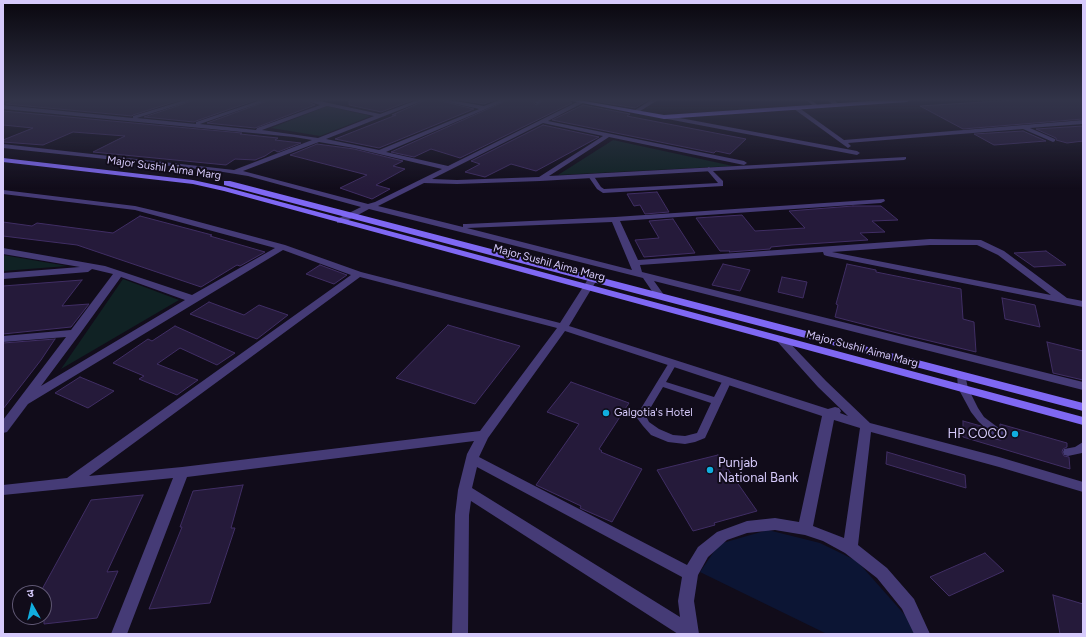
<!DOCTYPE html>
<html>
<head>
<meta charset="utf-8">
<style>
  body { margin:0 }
  #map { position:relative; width:1086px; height:637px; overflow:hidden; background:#110c1a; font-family:Figtree,"Noto Sans Devanagari",sans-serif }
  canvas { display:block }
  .frame { position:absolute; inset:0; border:4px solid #d6cafb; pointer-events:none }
  .north { position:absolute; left:12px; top:585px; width:40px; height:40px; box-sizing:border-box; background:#110c1a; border:1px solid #605874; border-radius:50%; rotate:352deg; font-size:11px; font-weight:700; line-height:16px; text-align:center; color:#d6cafb }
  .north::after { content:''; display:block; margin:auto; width:14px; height:18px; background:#11aedf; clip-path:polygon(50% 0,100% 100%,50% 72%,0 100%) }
</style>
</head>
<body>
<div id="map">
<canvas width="1086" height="637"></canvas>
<div class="frame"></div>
<div class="north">उ</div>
</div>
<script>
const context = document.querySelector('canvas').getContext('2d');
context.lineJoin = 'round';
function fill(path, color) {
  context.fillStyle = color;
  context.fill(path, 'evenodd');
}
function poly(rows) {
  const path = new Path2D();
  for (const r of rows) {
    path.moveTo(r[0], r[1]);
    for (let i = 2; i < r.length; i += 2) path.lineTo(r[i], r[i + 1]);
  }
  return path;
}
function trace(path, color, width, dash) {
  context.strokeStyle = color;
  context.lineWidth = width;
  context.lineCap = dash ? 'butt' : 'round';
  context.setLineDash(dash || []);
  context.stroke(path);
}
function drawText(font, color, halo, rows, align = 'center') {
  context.font = font + ' Figtree,sans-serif';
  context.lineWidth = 4;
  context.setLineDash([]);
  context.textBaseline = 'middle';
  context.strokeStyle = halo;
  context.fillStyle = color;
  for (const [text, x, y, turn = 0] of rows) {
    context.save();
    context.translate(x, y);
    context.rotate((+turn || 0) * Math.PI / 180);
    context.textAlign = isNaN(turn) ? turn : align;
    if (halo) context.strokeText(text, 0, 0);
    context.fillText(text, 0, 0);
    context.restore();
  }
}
fill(poly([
  [327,106,371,116,320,136,271,128],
  [613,140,733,166,558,175],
  [3,255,67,266,3,271],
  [123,279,179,300,61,369]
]), '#102224');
fill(poly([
  [768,530,820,543,857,561,912,623,914,634,827,634,700,572,719,544]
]), '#0c1534');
const building = poly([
  [17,100,180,100,133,115,132,116,6,104,17,100],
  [195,100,256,100,196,121,194,122,144,117,195,100],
  [270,100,303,100,315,105,255,128,207,123,270,100],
  [349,100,413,100,381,112,349,105,349,100],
  [426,100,437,100,474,109,379,148,335,139,396,115,392,115,426,100],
  [459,100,495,100,484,104,459,100],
  [508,100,534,100,533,102,536,105,545,100,566,100,572,103,460,158,431,149,414,157,391,152,508,100],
  [588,100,648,100,635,108,588,100],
  [1015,100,1083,100,1083,119,963,129,920,106,1015,100],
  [583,105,630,114,627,116,746,139,730,154,716,151,714,153,552,120,583,105],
  [3,111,242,133,240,134,278,138,275,140,301,143,278,152,274,150,265,156,255,160,235,159,226,165,93,152,125,136,73,132,43,145,3,142,3,140,33,128,3,125,3,111],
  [543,125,599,137,536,171,511,164,485,177,465,172,480,164,471,161,543,125],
  [1083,126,1083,141,1067,143,1056,140,1056,138,1036,129,1083,126],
  [1023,131,1046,141,994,145,974,134,1023,131],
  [317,144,354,149,403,161,393,166,405,169,376,185,390,189,372,199,340,188,367,175,290,155,317,144],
  [657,192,669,212,645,214,640,205,634,206,627,194,657,192],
  [853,206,881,206,898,220,872,221,885,232,860,233,868,240,792,245,771,247,770,249,729,252,730,251,720,251,696,218,742,215,755,231,805,228,789,211,853,206],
  [140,216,212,235,210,236,265,252,240,266,237,265,201,287,77,245,3,236,3,222,32,226,37,223,113,233,140,216],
  [673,219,695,253,644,257,635,240,659,238,649,221,673,219],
  [1046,251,1066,265,1034,267,1014,253,1046,251],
  [723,264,750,270,740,291,712,285,723,264],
  [847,264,876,270,876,272,961,289,963,319,974,322,976,352,905,335,835,317,838,305,836,304,847,264],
  [320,265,347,275,334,284,306,274,320,265],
  [782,277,807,282,803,298,778,292,782,277],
  [82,280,62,306,89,304,71,327,3,334,3,286,82,280],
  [1002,298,1035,305,1040,327,1005,319,1002,298],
  [209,302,244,315,259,305,288,315,257,339,190,314,209,302],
  [448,325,520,346,475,404,396,378,448,325],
  [175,326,235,353,217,365,180,348,157,364,198,380,177,395,139,379,144,376,113,363,148,339,152,341,175,326],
  [55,339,41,360,3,409,3,343,55,339],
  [1047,342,1083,351,1083,380,1053,373,1047,342],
  [80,377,114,391,88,408,55,393,80,377],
  [571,382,629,403,599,449,602,451,601,452,642,469,612,522,582,509,580,508,581,506,536,485,579,424,547,412,571,382],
  [963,421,981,426,995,439,1000,440,1004,439,1006,435,1005,431,1000,427,1000,424,1067,443,1067,447,1063,449,1062,452,1064,456,1069,457,1070,469,963,437,963,421],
  [887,452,965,475,966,488,886,464,887,452],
  [718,455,757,511,714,523,715,525,693,531,657,470,718,455],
  [243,485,231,528,235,528,210,603,149,609,182,527,180,527,193,491,243,485],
  [143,495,107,572,118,571,97,618,44,624,44,593,40,593,91,500,143,495],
  [985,553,1004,571,949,596,930,577,985,553],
  [1053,595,1083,604,1083,634,1060,634,1053,595]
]);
fill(building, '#251a3a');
trace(building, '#402e64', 1);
fill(poly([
  [806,100,811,100,819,106,815,107,806,100],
  [709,167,723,181,723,186,603,193,597,189,588,176,593,175,601,187,604,189,718,183,706,169,709,167],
  [673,360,677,363,666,382,714,397,724,378,730,378,732,380,705,438,695,442,685,444,668,442,651,435,643,426,637,418,640,410,670,361,673,360],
  [663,387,711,403,697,433,685,436,673,435,659,429,649,422,647,418,648,412,663,387],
  [961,372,964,373,965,375,968,388,978,408,984,417,1004,432,1005,435,1004,438,1000,439,996,438,978,421,971,412,958,388,957,375,958,373,961,372],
  [1083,442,1083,452,1082,453,1068,456,1064,455,1063,452,1064,449,1075,447,1083,442]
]), '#453b76');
fill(poly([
  [185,100,194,100,137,118,196,124,196,122,261,100,269,100,200,124,256,130,257,128,320,105,304,100,315,100,380,114,417,100,425,100,326,139,379,150,479,109,438,100,450,100,484,106,499,100,507,100,386,152,448,166,581,100,584,102,583,103,548,121,744,161,747,163,744,165,609,137,549,176,906,157,906,159,904,160,540,181,457,184,424,183,378,206,463,227,463,224,466,224,615,217,884,199,885,201,881,203,620,221,638,260,930,239,981,240,1004,251,1067,298,1083,301,1083,307,827,256,824,255,823,252,640,265,642,272,1083,382,1083,390,654,281,664,295,659,298,656,297,643,278,369,209,343,223,337,223,337,219,361,207,248,176,217,171,3,148,3,144,234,170,312,140,294,137,3,109,3,105,133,118,133,116,185,100],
  [327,106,374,116,318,138,262,130,327,106],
  [543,123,603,136,539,177,457,180,432,179,543,123],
  [319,142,354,148,442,169,375,202,368,204,243,171,319,142],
  [612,222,632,270,467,228,612,222],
  [930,245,977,245,998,255,1051,295,832,252,930,245],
  [537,100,544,100,537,104,534,102,537,100],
  [651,100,658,100,637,113,632,112,651,100],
  [827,100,834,100,840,105,835,106,827,100],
  [794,107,798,107,844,140,1083,120,1083,124,1030,128,1055,139,1055,141,1053,142,1023,129,848,143,851,146,848,148,794,109,794,107],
  [664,115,857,151,860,153,857,155,662,118,662,116,664,115],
  [3,190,135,206,173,215,285,245,361,272,560,323,590,276,596,276,598,278,569,326,828,409,835,407,839,408,841,411,840,413,848,416,818,387,775,339,780,336,784,337,826,381,870,423,999,457,1083,482,1083,492,999,467,871,432,858,545,887,568,914,599,930,634,914,634,902,609,877,578,845,553,823,541,805,535,775,530,747,533,727,540,708,557,698,575,694,601,699,634,678,634,471,501,469,515,468,634,452,634,455,515,458,490,467,454,474,441,187,477,127,634,111,634,173,478,3,495,3,485,67,478,351,275,283,250,28,404,7,432,3,433,3,420,66,337,3,342,3,336,71,330,113,274,92,269,88,272,3,279,3,273,80,267,3,254,3,248,105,266,192,295,275,248,135,210,3,194,3,190],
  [121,277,185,300,41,386,79,335,121,277],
  [360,277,557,328,480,431,182,467,89,476,360,277],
  [565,331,822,416,799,522,775,518,747,521,717,532,698,547,687,565,479,457,488,438,565,331],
  [834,420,860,428,844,538,813,526,834,420],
  [477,467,682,577,678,601,680,617,472,488,477,467]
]), '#453b76');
fill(poly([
  [567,100,579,100,664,115,884,100,910,100,907,102,664,119,567,100],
  [3,158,193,180,225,187,1083,417,1083,425,224,191,193,184,3,162,3,158],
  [224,181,230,181,1083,403,1083,411,224,185,224,181]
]), '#7f68f3');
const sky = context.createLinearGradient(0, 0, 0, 189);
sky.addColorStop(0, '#09070e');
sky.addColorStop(0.53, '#323449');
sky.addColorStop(1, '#32344900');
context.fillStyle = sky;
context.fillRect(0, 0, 1086, 189);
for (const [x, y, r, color] of [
  [606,413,4,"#11aedf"],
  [1015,434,4,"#11aedf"],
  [710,470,4,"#11aedf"]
]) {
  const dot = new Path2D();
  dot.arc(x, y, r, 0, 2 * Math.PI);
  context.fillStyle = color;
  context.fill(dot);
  trace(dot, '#110c1a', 1.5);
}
drawText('11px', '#d6cafb', '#110c1a', [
  ["Major Sushil Aima Marg",164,168,8],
  ["Major Sushil Aima Marg",549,263,15],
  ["Major Sushil Aima Marg",862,349,15]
]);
drawText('11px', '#d6cafb', '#110c1a', [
  ["Galgotia's Hotel",614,413]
], 'left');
drawText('13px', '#d6cafb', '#110c1a', [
  ["HP COCO",1007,434],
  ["Punjab",718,463,"left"],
  ["National Bank",718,478,"left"]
], 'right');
</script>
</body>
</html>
